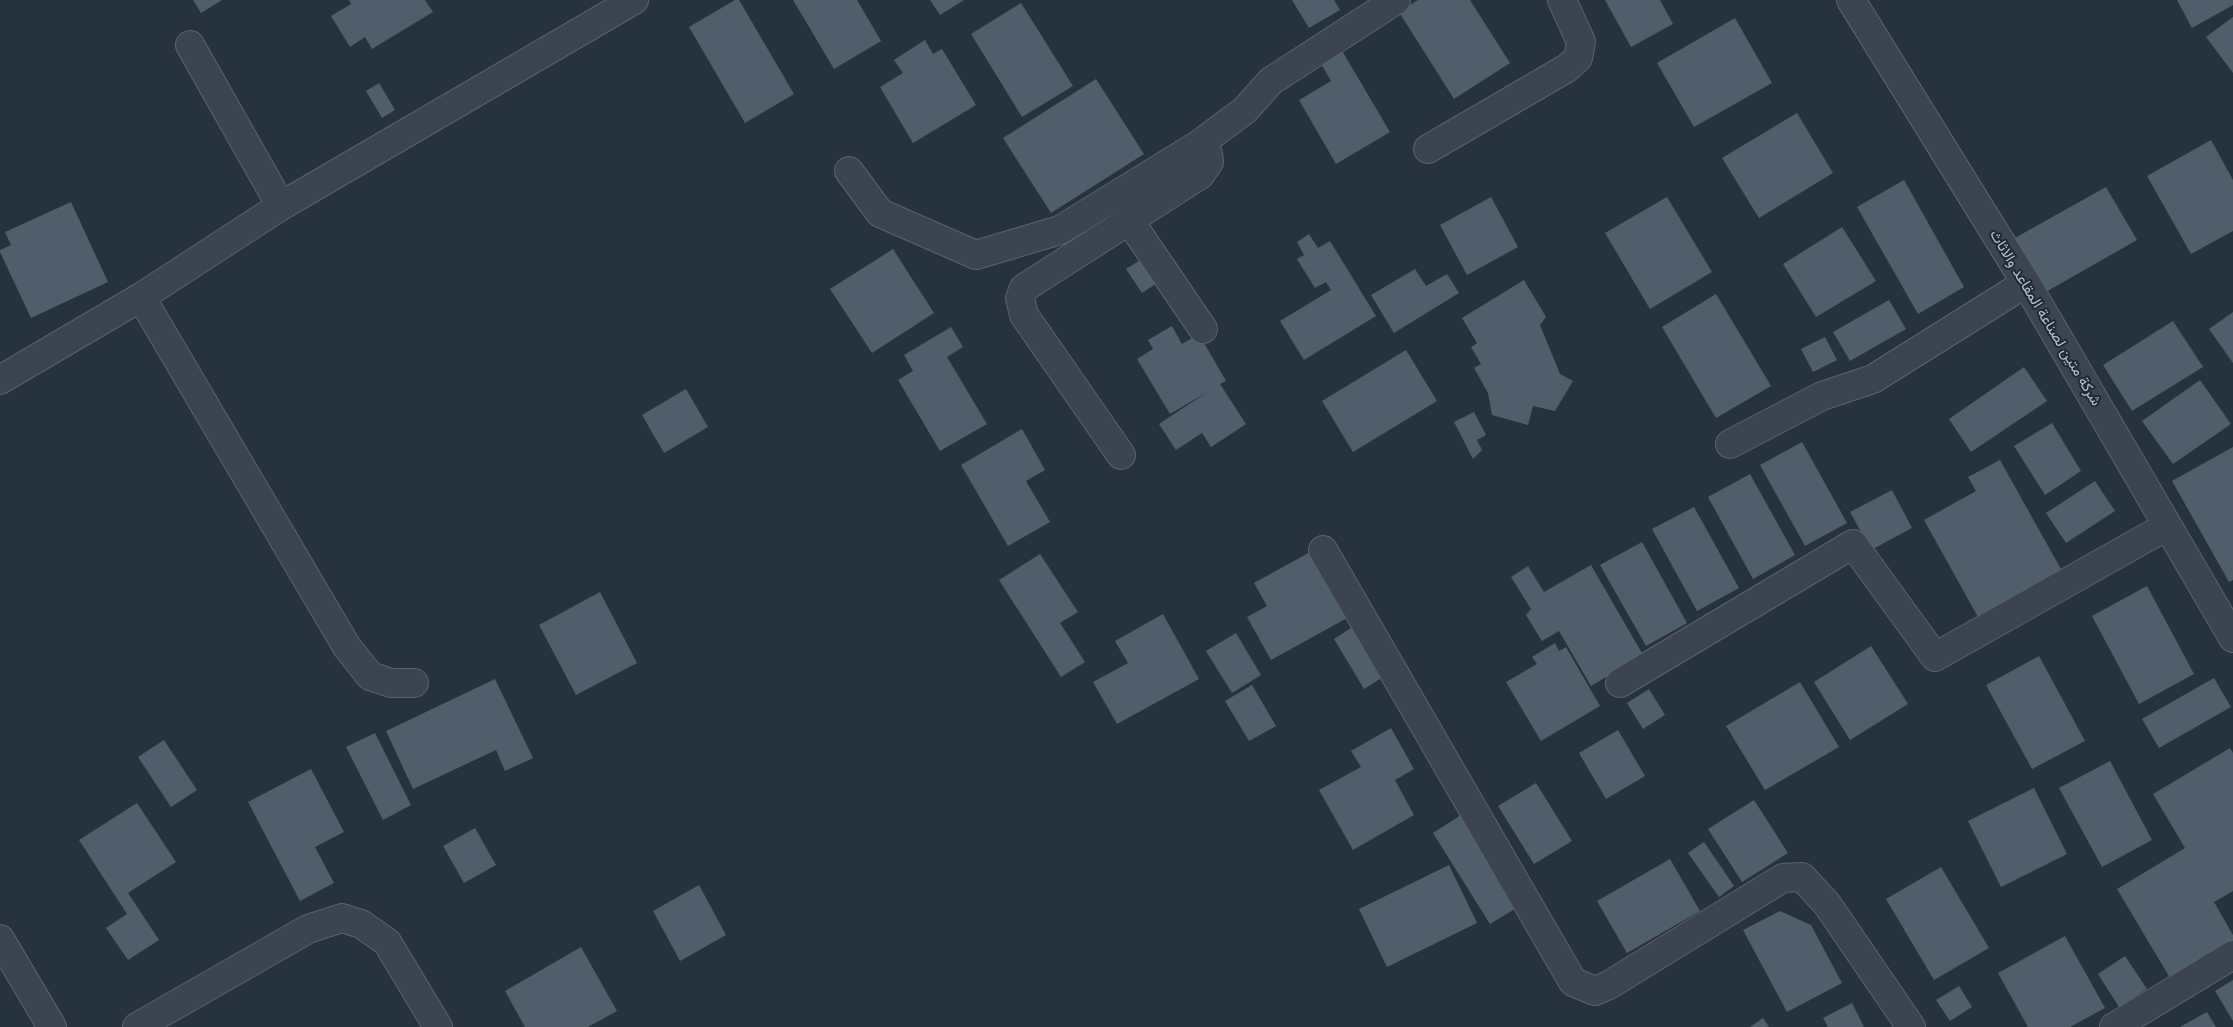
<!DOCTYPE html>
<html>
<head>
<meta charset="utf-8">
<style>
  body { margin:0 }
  canvas { display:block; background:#27323f }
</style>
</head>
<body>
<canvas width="2233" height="1027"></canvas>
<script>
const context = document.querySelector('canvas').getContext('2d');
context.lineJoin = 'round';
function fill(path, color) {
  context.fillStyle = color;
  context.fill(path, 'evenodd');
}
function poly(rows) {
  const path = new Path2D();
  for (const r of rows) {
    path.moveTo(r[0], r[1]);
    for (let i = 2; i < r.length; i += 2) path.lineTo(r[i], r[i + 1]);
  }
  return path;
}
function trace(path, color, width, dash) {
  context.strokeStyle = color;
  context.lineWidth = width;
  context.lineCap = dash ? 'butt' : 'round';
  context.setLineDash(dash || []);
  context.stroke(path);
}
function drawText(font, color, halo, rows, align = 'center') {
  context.font = font + ' "Space Grotesk",Vazirmatn,sans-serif';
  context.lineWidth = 4;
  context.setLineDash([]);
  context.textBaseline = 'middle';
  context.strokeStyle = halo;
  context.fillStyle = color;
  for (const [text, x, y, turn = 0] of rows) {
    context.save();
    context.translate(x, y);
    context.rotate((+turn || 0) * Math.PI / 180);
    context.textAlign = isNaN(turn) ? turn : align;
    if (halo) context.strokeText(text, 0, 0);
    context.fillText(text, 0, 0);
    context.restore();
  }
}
fill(poly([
  [193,0,222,0,201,13],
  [349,0,425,0,433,12,372,49,365,37,350,47,331,16,351,4],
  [735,0,739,0,794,94,745,123,689,27],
  [793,0,857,0,881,41,834,69],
  [930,0,964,0,940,15],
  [1292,0,1334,0,1340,10,1309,28],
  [1418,0,1470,0,1510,63,1454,99,1399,12],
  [1605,0,1660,0,1673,24,1631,47],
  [2177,0,2233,0,2233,5,2192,28],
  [1021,3,1073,86,1022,117,971,34],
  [2233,17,2233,73,2206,37],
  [1735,18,1772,83,1694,127,1657,63],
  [925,40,933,54,942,49,976,105,913,143,880,87,903,73,894,60],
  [1341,49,1390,132,1336,164,1299,100,1331,81,1320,62],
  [1096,79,1144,154,1051,213,1003,138],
  [379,83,395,110,382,118,366,91],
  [1797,113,1833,173,1759,218,1722,158],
  [2211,140,2233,180,2233,231,2191,254,2147,176],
  [1904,180,1964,287,1918,314,1857,207],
  [2106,187,2137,240,2044,293,2013,239],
  [1491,197,1518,247,1467,275,1440,225],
  [1667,197,1712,272,1650,309,1605,233],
  [71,202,108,282,31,318,0,252,0,250,11,245,5,232],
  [1842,227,1876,281,1816,317,1783,264],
  [1309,234,1318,248,1330,241,1376,316,1304,360,1280,321,1331,290,1326,282,1315,288,1297,259,1304,255,1297,242],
  [893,249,934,313,872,353,830,289],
  [1145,257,1160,281,1142,293,1126,269],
  [1415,269,1426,286,1447,274,1459,293,1394,333,1371,295],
  [1524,280,1546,317,1540,325,1560,374,1573,381,1555,411,1533,406,1528,425,1492,415,1488,393,1474,368,1481,364,1471,347,1477,343,1462,318],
  [1716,294,1771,386,1716,418,1662,327],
  [1889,300,1906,329,1850,361,1833,332],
  [2233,312,2233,363,2209,329],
  [2173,321,2203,367,2132,411,2103,365],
  [1172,326,1182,344,1199,334,1226,381,1220,384,1246,424,1211,447,1202,433,1176,450,1159,424,1209,391,1170,414,1137,359,1153,349,1148,340],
  [951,327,963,347,947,357,987,424,940,451,898,380,913,371,904,355],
  [1825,337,1837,360,1813,372,1801,349],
  [1406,350,1437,401,1353,452,1322,401],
  [2024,367,2047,401,1971,452,1949,419],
  [2200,380,2231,424,2173,464,2142,421],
  [686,389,708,427,664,453,642,415],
  [1474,412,1486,435,1477,440,1482,450,1473,459,1454,422],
  [2052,423,2081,471,2045,495,2014,446],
  [1022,429,1045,470,1026,481,1050,522,1008,546,961,465],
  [1802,442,1847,523,1805,546,1760,465],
  [2233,447,2233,580,2229,582,2172,481],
  [2000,460,2062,571,1978,617,1924,520,1976,491,1968,477],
  [1750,474,1795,555,1753,579,1708,497],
  [2095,481,2115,511,2066,543,2046,513],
  [1892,490,1912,528,1871,550,1850,512],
  [1694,507,1739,588,1697,611,1652,529],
  [1642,542,1687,623,1646,646,1600,565],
  [1312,551,1349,617,1271,660,1247,617,1267,606,1254,583],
  [1040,554,1078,612,1060,623,1085,662,1061,677,999,580],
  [1591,565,1643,655,1591,686,1559,631,1542,641,1526,615,1531,609,1511,577,1528,566,1544,592],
  [2147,586,2194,674,2139,704,2092,616],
  [600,592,637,663,576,695,539,625],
  [1163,614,1199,679,1117,724,1093,682,1128,663,1115,641],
  [1357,624,1388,674,1364,689,1334,639],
  [1236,633,1261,675,1232,693,1206,651],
  [1555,643,1559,651,1566,647,1600,706,1541,741,1506,682,1537,664,1532,657],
  [1871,646,1908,704,1850,740,1814,682],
  [2039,656,2085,741,2032,769,1986,685],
  [2214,678,2231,707,2159,748,2142,719],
  [495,679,533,758,505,771,496,750,413,789,386,731],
  [1800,682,1839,747,1765,790,1726,726],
  [1252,685,1276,726,1249,741,1225,701],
  [1649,689,1665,715,1643,729,1627,703],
  [1391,728,1414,769,1395,780,1414,815,1353,850,1319,790,1361,767,1351,751],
  [1618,730,1645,776,1606,799,1579,753],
  [375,733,411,805,383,820,346,747],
  [164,740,197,790,171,807,138,757],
  [2230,748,2233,753,2233,891,2214,902,2233,935,2233,940,2170,978,2117,889,2185,848,2153,794],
  [2110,761,2152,840,2102,867,2059,788],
  [311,769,344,832,315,847,334,883,300,901,248,802],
  [1536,783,1572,841,1534,864,1498,806],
  [2034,788,2067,854,2001,887,1968,821],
  [1754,800,1788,853,1742,882,1708,829],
  [137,803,176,862,128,893,159,940,128,960,106,928,127,914,79,840],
  [1461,815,1518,907,1490,924,1433,833],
  [475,828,496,865,464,883,443,846],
  [1704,842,1734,886,1719,897,1688,853],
  [1670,859,1700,911,1627,953,1597,901],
  [1449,865,1477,923,1387,967,1359,909],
  [1941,867,1989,948,1934,980,1886,899],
  [699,885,726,935,680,961,653,911],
  [1780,911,1811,925,1842,983,1787,1012,1743,930],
  [2065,936,2105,1008,2070,1027,2028,1027,1998,973],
  [581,947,617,1011,588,1027,525,1027,505,991],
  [2125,956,2147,989,2119,1007,2098,974],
  [2233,980,2233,1021,2215,991],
  [1959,986,1972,1007,1950,1021,1936,1000],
  [1852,1003,1864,1027,1828,1027,1823,1018],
  [2207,1012,2216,1027,2180,1027],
  [1763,1018,1769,1027,1750,1027]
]), '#505d6a');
const street = poly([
  [1851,0,2026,283,2233,638],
  [190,45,281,206],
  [1428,149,1567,68,1578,58,1581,42,1562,0],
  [849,171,880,213,976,255,1060,230,1198,145,1245,110,1271,81,1396,0],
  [1129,220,1203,329],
  [141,297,347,647,370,676,391,683,414,683],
  [0,380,141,297,281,206,634,0],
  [1730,444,1822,396,1873,379,2026,283],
  [1121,455,1024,315,1020,298,1024,288,1200,175,1209,162,1208,154,1198,145],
  [1323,550,1573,982,1595,991,1609,985,1783,878,1802,877,1827,904,1911,1027],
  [1620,683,1853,544,1935,657,2167,526],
  [0,939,52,1027],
  [137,1027,308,929,342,918,361,924,387,942,438,1027],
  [2114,1027,2233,955]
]);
trace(street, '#59626d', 30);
trace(street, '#3b444f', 28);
drawText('15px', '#b7bfca', '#202934', [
  ["شركة متين لصناعة المقاعد والاثاث",2045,318,59]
]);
</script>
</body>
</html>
